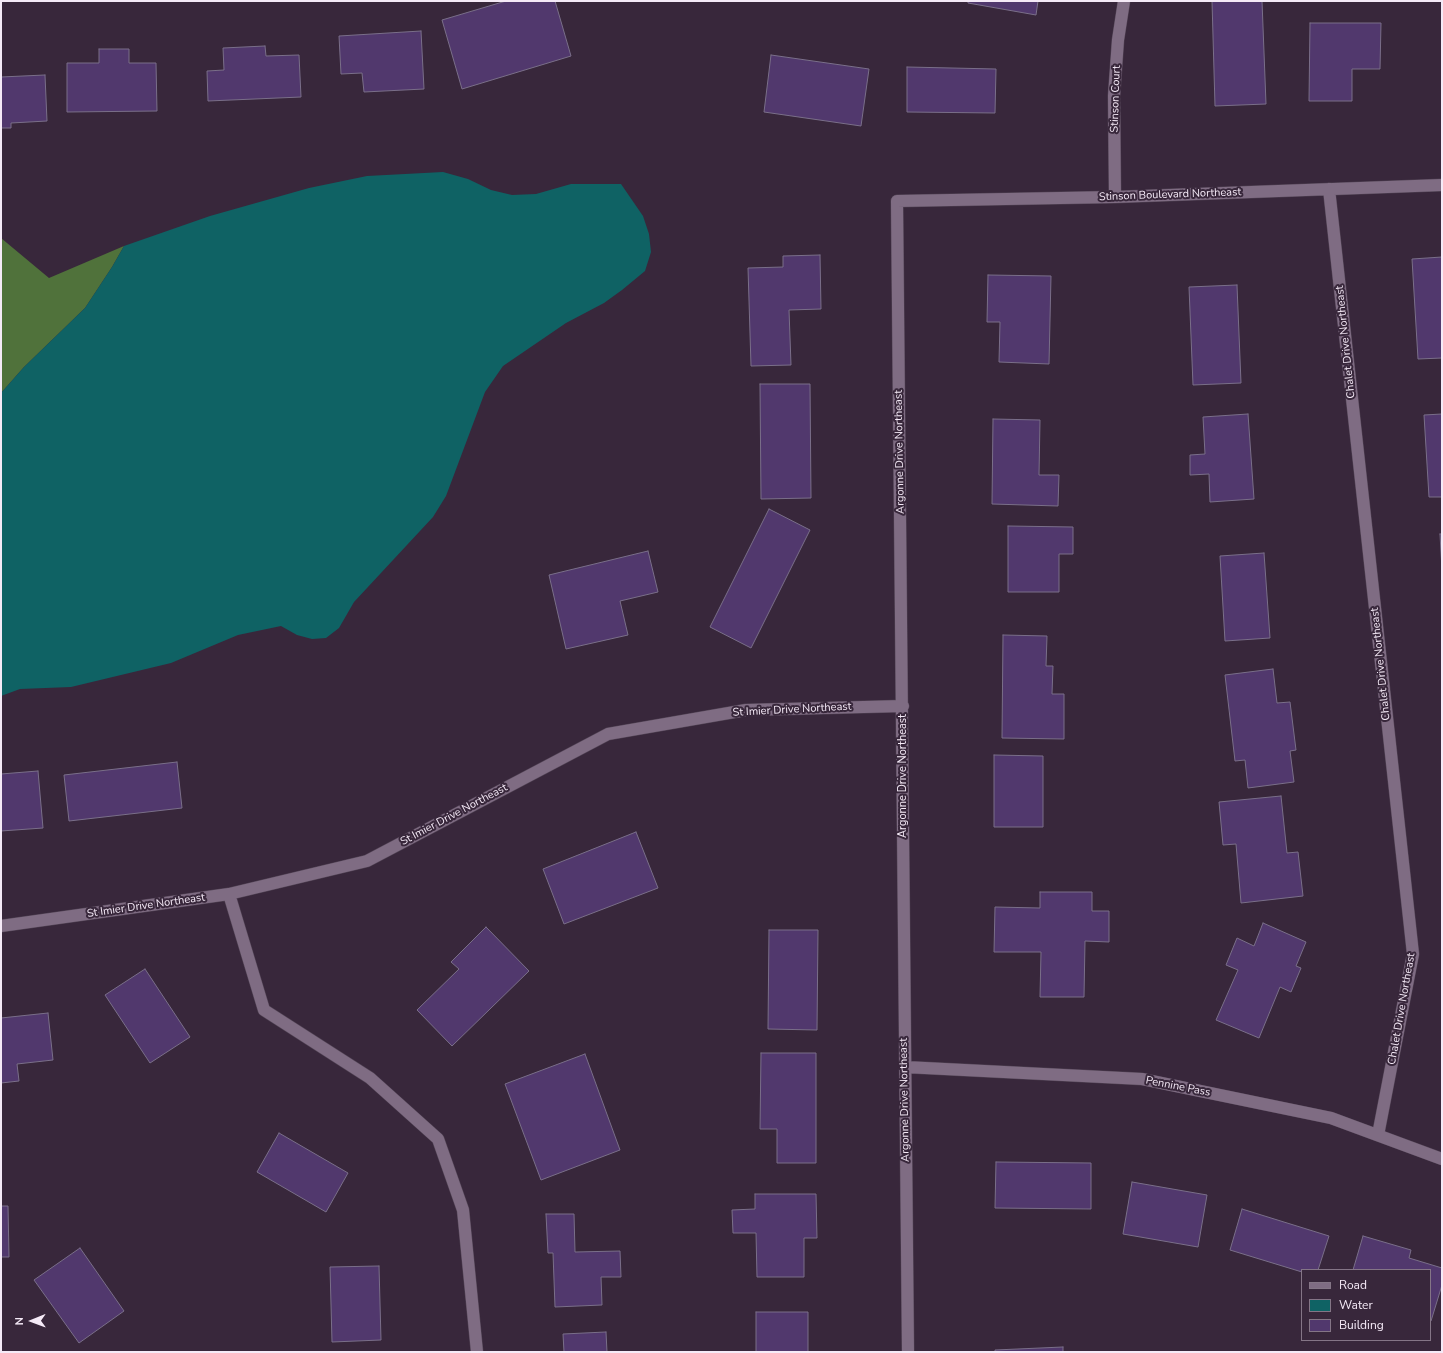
<!DOCTYPE html>
<html>
<head>
<meta charset="utf-8">
<style>
  body { margin:0 }
  #map { position:relative; width:1443px; height:1353px; overflow:hidden; background:#38273b; font-family:"Nunito Sans",sans-serif }
  canvas { display:block }
  .frame { position:absolute; inset:0; border:2px solid #f5eaf7; pointer-events:none }
  .legend { position:absolute; left:1301px; top:1269px; width:130px; height:72px; box-sizing:border-box; background:#38273b; border:1px solid #847586; margin:0; padding:5px 7px; list-style:none; font-size:12px; color:#f5eaf7 }
  .legend li { display:flex; align-items:center; gap:8px; height:20px }
  .legend b { width:20px; border:1px solid #847586 }
  .north { position:absolute; left:12px; top:1301px; width:40px; height:40px; -webkit-text-stroke:3px #38273b; paint-order:stroke; rotate:269deg; font-size:11px; font-weight:700; line-height:16px; text-align:center; color:#f5eaf7 }
  .north::after { content:''; display:block; margin:auto; width:14px; height:18px; background:#f5eaf7; clip-path:polygon(50% 0,100% 100%,50% 72%,0 100%) }
</style>
</head>
<body>
<div id="map">
<canvas width="1443" height="1353"></canvas>
<div class="frame"></div>
<ul class="legend">
<li><b style="height:5px;background:#7f6c83"></b>Road</li>
<li><b style="height:11px;background:#0f6264"></b>Water</li>
<li><b style="height:11px;background:#51386d"></b>Building</li>
</ul>
<div class="north">N</div>
</div>
<script>
const context = document.querySelector('canvas').getContext('2d');
context.lineJoin = 'round';
function fill(path, color) {
  context.fillStyle = color;
  context.fill(path, 'evenodd');
}
function poly(rows) {
  const path = new Path2D();
  for (const r of rows) {
    path.moveTo(r[0], r[1]);
    for (let i = 2; i < r.length; i += 2) path.lineTo(r[i], r[i + 1]);
  }
  return path;
}
function trace(path, color, width, dash) {
  context.strokeStyle = color;
  context.lineWidth = width;
  context.lineCap = dash ? 'butt' : 'round';
  context.setLineDash(dash || []);
  context.stroke(path);
}
function drawText(font, color, halo, rows, align = 'center') {
  context.font = font + ' "Nunito Sans",sans-serif';
  context.lineWidth = 4;
  context.setLineDash([]);
  context.textBaseline = 'middle';
  context.strokeStyle = halo;
  context.fillStyle = color;
  for (const [text, x, y, turn = 0] of rows) {
    context.save();
    context.translate(x, y);
    context.rotate((+turn || 0) * Math.PI / 180);
    context.textAlign = isNaN(turn) ? turn : align;
    if (halo) context.strokeText(text, 0, 0);
    context.fillText(text, 0, 0);
    context.restore();
  }
}
fill(poly([
  [1,238,49,278,124,246,112,267,85,308,24,367,1,393]
]), '#50723b');
fill(poly([
  [443,172,468,179,491,190,512,195,536,194,571,184,621,184,643,216,649,234,651,252,645,271,622,290,604,303,566,323,503,366,485,392,446,496,433,517,354,602,339,628,326,638,312,639,297,635,281,626,238,635,171,663,71,687,20,689,1,696,1,393,24,367,85,308,112,267,124,246,210,216,309,188,367,176]
]), '#0f6264');
const building = poly([
  [506,1,555,1,571,56,462,89,442,20,506,1],
  [968,1,1038,1,1036,15,968,3,968,1],
  [1212,1,1262,1,1266,104,1215,106,1212,1],
  [1310,23,1381,23,1380,69,1352,69,1352,101,1309,101,1310,23],
  [421,31,424,89,364,92,362,73,341,74,339,36,421,31],
  [265,46,266,56,299,55,301,97,208,101,207,71,224,70,223,48,265,46],
  [99,49,129,49,129,63,156,63,157,111,67,112,67,63,99,63,99,49],
  [771,55,869,69,861,126,764,112,771,55],
  [907,67,996,69,995,113,907,112,907,67],
  [45,75,47,121,11,123,11,128,1,128,1,77,45,75],
  [820,255,821,309,789,310,791,365,751,366,748,268,783,267,783,256,820,255],
  [1442,257,1442,358,1418,359,1412,259,1442,257],
  [988,275,1051,276,1049,364,999,362,1000,322,987,322,988,275],
  [1237,285,1241,383,1193,385,1189,287,1237,285],
  [760,384,810,384,811,498,761,499,760,384],
  [1248,414,1254,499,1210,502,1209,474,1190,475,1190,455,1205,454,1203,417,1248,414],
  [1442,414,1442,497,1429,497,1424,415,1442,414],
  [993,419,1040,420,1039,475,1059,475,1058,506,992,504,993,419],
  [769,509,810,530,751,648,710,627,769,509],
  [1008,526,1073,527,1073,554,1059,554,1059,592,1008,592,1008,526],
  [1440,534,1442,534,1442,570,1440,534],
  [648,551,658,592,620,601,628,635,566,649,549,575,648,551],
  [1264,553,1270,638,1225,641,1220,556,1264,553],
  [1003,635,1047,636,1046,666,1053,666,1052,694,1064,694,1064,739,1002,738,1003,635],
  [1273,669,1277,703,1290,702,1296,750,1290,751,1294,782,1248,788,1245,760,1235,761,1225,675,1273,669],
  [994,755,1043,756,1043,827,994,827,994,755],
  [177,762,182,808,69,821,64,775,177,762],
  [38,771,43,828,1,831,1,774,38,771],
  [1281,796,1287,853,1298,852,1303,896,1241,903,1236,844,1223,845,1219,802,1281,796],
  [636,832,658,888,564,924,543,869,636,832],
  [1040,892,1092,892,1092,911,1109,911,1109,942,1085,941,1084,997,1040,997,1041,952,994,952,995,907,1040,908,1040,892],
  [1263,923,1306,942,1296,966,1301,968,1291,992,1280,987,1259,1038,1216,1020,1238,970,1226,965,1237,938,1254,946,1263,923],
  [486,927,529,971,452,1046,417,1010,459,969,451,962,486,927],
  [769,930,818,930,817,1030,768,1029,769,930],
  [145,969,190,1037,150,1063,105,995,145,969],
  [48,1013,53,1060,17,1064,19,1081,1,1083,1,1018,48,1013],
  [761,1053,816,1053,816,1163,777,1163,777,1129,760,1129,761,1053],
  [585,1054,620,1150,541,1180,505,1084,585,1054],
  [279,1133,348,1173,326,1212,257,1172,279,1133],
  [996,1162,1091,1163,1091,1209,995,1208,996,1162],
  [1132,1182,1207,1195,1198,1247,1123,1234,1132,1182],
  [755,1194,816,1194,817,1238,804,1238,804,1277,757,1277,756,1233,733,1233,732,1210,755,1209,755,1194],
  [1,1206,8,1206,9,1257,1,1257,1,1206],
  [1242,1209,1329,1236,1318,1270,1302,1270,1302,1272,1230,1250,1242,1209],
  [546,1214,574,1214,575,1252,620,1251,621,1277,601,1277,602,1305,555,1307,553,1253,548,1253,546,1214],
  [1363,1236,1411,1250,1409,1258,1442,1268,1442,1285,1431,1321,1430,1321,1430,1270,1353,1270,1363,1236],
  [80,1248,124,1311,79,1343,34,1280,80,1248],
  [379,1266,381,1340,332,1342,330,1267,379,1266],
  [756,1312,808,1312,808,1352,756,1352,756,1312],
  [606,1332,607,1352,564,1352,563,1334,606,1332],
  [1063,1347,1063,1352,995,1352,995,1350,1063,1347]
]);
fill(building, '#51386d');
trace(building, '#7a6f89', 1);
const street = poly([
  [1329,189,1413,954,1378,1135],
  [1115,197,1114,96,1118,40,1124,1],
  [229,894,264,1010,370,1078,438,1139,463,1210,477,1352],
  [1,926,229,894,367,861,608,734,746,710,903,706],
  [905,1067,1142,1079,1331,1118,1442,1159],
  [908,1352,897,201,1115,197,1442,185]
]);
trace(street, '#524455', 13);
trace(street, '#7f6c83', 12);
drawText('11px', '#f5eaf7', '#38273b', [
  ["Stinson Court",1116,99,-88],
  ["Stinson Boulevard Northeast",1170,195,-2],
  ["Chalet Drive Northeast",1346,342,-96],
  ["Argonne Drive Northeast",900,452,-91],
  ["Chalet Drive Northeast",1381,664,-96],
  ["St Imier Drive Northeast",792,710,-3],
  ["Argonne Drive Northeast",903,776,-90],
  ["St Imier Drive Northeast",454,815,-28],
  ["St Imier Drive Northeast",146,906,-8],
  ["Chalet Drive Northeast",1402,1009,-80],
  ["Pennine Pass",1178,1087,11],
  ["Argonne Drive Northeast",905,1100,-91]
]);
</script>
</body>
</html>
